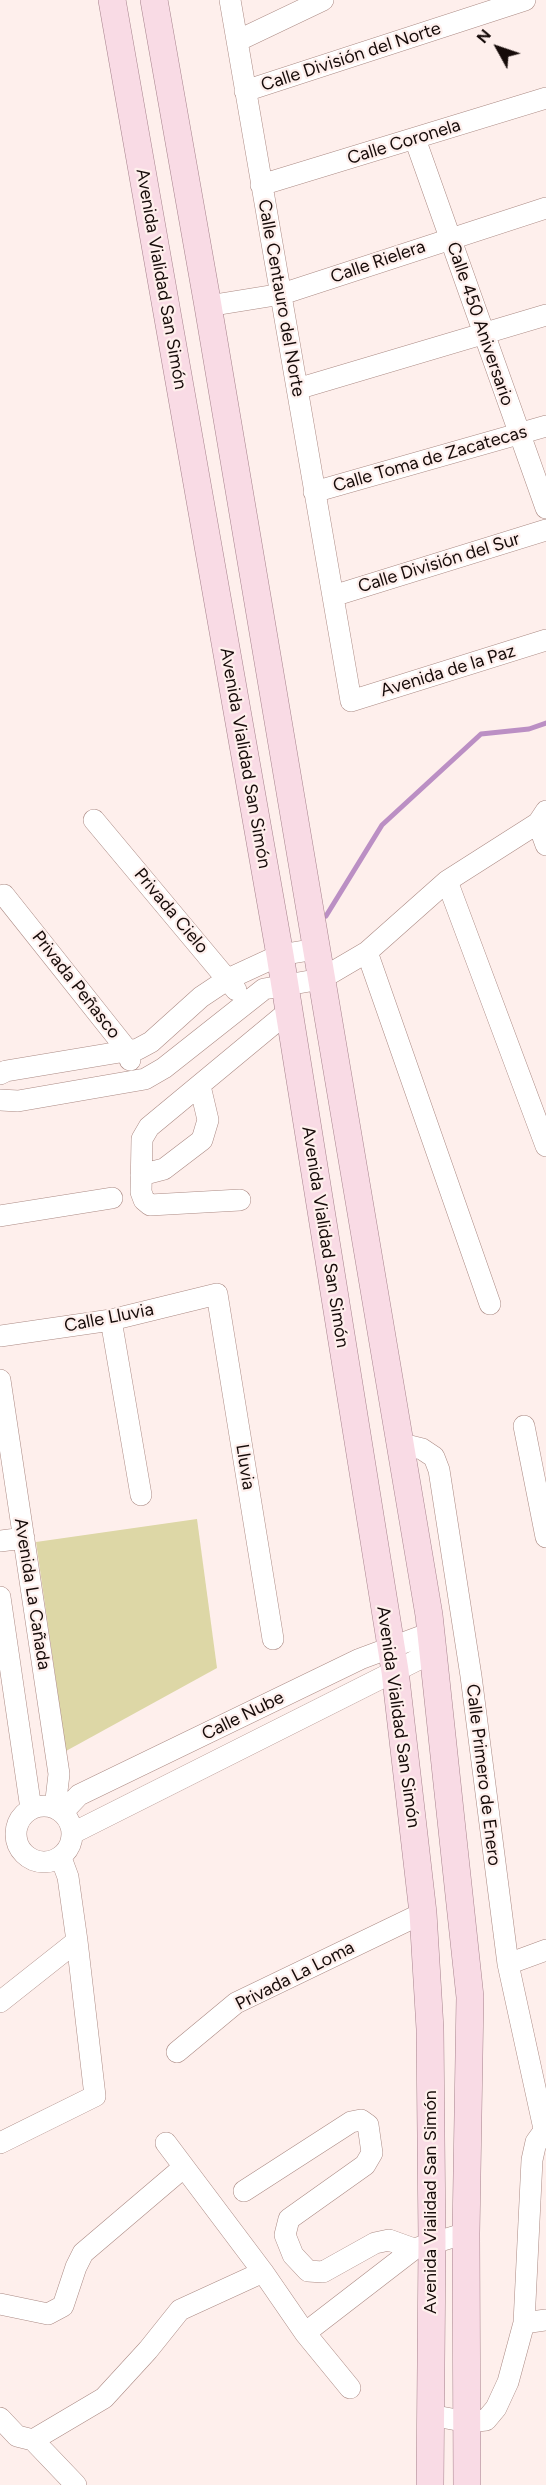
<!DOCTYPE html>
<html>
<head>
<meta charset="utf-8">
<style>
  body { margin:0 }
  #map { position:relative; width:546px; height:2485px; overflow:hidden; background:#feefec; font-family:Figtree,sans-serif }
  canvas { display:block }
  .north { position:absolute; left:468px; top:18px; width:60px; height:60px; -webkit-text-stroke:4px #feefec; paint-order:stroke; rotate:310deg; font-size:16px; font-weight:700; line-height:24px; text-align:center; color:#160b09 }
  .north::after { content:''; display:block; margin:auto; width:21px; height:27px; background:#160b09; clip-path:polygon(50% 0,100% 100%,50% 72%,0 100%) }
</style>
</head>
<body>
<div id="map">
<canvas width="546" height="2485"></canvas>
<div class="north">N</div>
</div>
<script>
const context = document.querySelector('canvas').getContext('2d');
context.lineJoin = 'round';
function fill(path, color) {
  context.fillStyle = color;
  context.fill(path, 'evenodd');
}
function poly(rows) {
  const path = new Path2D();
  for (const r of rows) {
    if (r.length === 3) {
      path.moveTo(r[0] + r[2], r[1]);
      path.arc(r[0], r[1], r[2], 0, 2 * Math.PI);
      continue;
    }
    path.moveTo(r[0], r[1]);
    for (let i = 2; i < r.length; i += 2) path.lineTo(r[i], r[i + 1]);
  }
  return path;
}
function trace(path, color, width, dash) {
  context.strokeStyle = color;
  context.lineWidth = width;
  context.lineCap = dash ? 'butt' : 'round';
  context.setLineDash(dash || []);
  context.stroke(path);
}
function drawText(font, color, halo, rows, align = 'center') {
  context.font = font + ' Figtree,sans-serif';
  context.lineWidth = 4.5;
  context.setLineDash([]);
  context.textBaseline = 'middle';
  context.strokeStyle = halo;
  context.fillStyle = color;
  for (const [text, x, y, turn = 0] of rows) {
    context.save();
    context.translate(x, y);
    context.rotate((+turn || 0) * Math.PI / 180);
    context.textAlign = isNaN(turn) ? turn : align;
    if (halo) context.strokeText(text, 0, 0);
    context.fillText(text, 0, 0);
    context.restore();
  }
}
fill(poly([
  [197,1519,217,1668,66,1751,36,1542]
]), '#ddd7a6');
trace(poly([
  [326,916,382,825,481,734,529,729,546,723]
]), '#bb8fc4', 5);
const minor = poly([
  [230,0,351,701,546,640],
  [237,41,323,0],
  [245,91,525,0],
  [415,139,546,508],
  [261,185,546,98],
  [208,306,282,294,546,208],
  [297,389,546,315],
  [314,492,546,426],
  [333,596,546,530],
  [94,820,236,990],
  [538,823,546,845],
  [447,881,546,1146],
  [4,895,128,1051,130,1060],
  [367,952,490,1304],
  [0,1074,6,1071,138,1049,151,1042,201,997,228,979,280,955,316,949],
  [0,1100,18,1101,145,1079,164,1068,264,989,321,979,367,952,447,881,538,823,546,811],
  [141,1175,164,1169,202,1140,208,1120,200,1086],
  [240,1200,150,1205,144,1200,141,1192,142,1139,149,1127,289,1011],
  [0,1216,112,1198],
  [111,1320,141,1495],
  [0,1336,111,1320,217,1294,273,1639],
  [0,1380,59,1774,55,1808],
  [524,1426,546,1537],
  [398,1443,422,1449,434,1457,439,1470,471,1676,508,1964,546,2138],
  [0,1541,24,1538],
  [0,1597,31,1809],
  [44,1834,28],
  [63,1812,79,1795,360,1659,430,1633],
  [73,1833,433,1652],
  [508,1964,546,1950],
  [0,2002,77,1941],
  [177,2052,236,2003,423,1913],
  [0,2143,95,2096,77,1941,68,1877,61,1858],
  [166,2143,263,2272,305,2333,350,2388],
  [244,2191,351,2122,361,2120,368,2125,372,2153,365,2165,289,2219,285,2235,293,2255,308,2271,323,2272,375,2243,389,2240,414,2249],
  [0,2304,48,2314,63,2306,76,2267,83,2253,184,2167],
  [524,2323,546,2320],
  [305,2333,414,2249,466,2233],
  [430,2415,468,2422,486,2420,496,2408,508,2382,524,2323,532,2160,536,2142,544,2131],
  [0,2418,17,2436,33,2440,104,2398,148,2350,180,2310,263,2272],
  [33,2440,76,2485]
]);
const major = poly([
  [112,0,280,955,395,1671,423,1913,430,2029,432,2242,430,2485],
  [154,0,208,306,429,1615,470,1997,466,2233,467,2485]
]);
trace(minor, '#ab8a84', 22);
trace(major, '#a7838d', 28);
trace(minor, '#fff', 21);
trace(major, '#f9dbe5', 27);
drawText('18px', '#160b09', '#feefec', [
  ["Calle División del Norte",351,57,-18],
  ["Calle Coronela",404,142,-17],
  ["Calle Rielera",378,262,-19],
  ["Avenida Vialidad San Simón",161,279,80],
  ["Calle Centauro del Norte",281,298,80],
  ["Calle 450 Aniversario",480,324,71],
  ["Calle Toma de Zacatecas",430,459,-16],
  ["Calle División del Sur",439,563,-17],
  ["Avenida de la Paz",448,671,-17],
  ["Avenida Vialidad San Simón",245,758,80],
  ["Privada Cielo",171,911,50],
  ["Privada Peñasco",76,985,52],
  ["Avenida Vialidad San Simón",325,1237,81],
  ["Calle Lluvia",109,1318,-11],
  ["Lluvia",245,1467,81],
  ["Avenida La Cañada",32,1594,81],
  ["Calle Nube",243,1716,-26],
  ["Avenida Vialidad San Simón",398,1717,82],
  ["Calle Primero de Enero",483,1775,83],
  ["Privada La Loma",295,1976,-27],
  ["Avenida Vialidad San Simón",431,2202,-90]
]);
</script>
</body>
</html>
